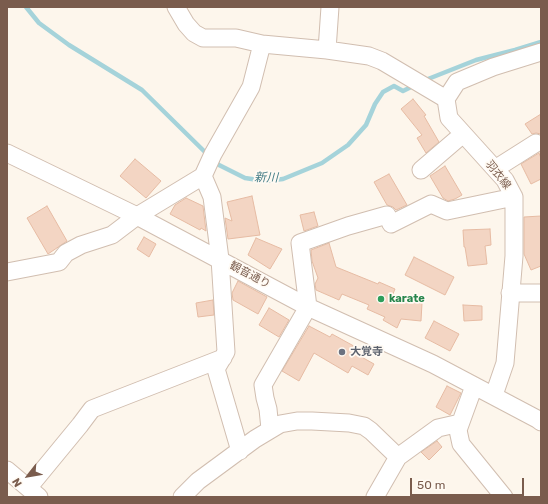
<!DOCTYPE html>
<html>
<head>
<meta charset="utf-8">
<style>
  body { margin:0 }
  #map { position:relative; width:548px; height:504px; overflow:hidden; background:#fdf6ec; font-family:Rubik,sans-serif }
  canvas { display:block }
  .frame { position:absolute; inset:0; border:8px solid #7a5c4d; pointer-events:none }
  .north { position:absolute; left:8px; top:456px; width:40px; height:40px; -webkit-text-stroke:3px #fffaf3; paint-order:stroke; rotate:239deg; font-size:11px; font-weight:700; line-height:16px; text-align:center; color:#7a5c4d }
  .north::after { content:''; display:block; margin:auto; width:14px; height:18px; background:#7a5c4d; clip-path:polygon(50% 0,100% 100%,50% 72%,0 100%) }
  .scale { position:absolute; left:410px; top:478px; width:114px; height:18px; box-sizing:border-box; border:2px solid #7a5c4d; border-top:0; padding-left:5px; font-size:12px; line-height:14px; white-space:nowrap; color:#7a5c4d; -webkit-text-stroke:3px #fffaf3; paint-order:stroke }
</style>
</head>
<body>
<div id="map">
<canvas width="548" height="504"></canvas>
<div class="frame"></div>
<div class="north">N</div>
<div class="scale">50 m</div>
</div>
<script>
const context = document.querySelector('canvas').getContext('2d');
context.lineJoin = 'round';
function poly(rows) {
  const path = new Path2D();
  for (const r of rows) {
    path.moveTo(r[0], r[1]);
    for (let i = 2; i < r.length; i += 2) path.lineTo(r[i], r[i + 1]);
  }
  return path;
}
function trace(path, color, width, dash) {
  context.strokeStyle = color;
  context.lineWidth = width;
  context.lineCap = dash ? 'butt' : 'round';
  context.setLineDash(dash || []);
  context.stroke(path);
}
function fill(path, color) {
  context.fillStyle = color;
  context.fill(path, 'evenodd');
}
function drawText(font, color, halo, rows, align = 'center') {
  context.font = font + ' Rubik,"Noto Sans JP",sans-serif';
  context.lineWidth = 3.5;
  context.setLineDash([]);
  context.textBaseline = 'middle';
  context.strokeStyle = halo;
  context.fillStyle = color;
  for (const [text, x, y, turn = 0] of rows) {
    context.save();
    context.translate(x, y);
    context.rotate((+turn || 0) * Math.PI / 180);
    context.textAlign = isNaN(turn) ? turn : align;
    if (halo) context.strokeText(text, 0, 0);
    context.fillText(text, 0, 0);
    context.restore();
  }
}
trace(poly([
  [26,7,39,23,69,45,142,90,208,155],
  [423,81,476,60,515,50,541,42],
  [214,160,219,165,245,178,265,181,283,179,322,163,348,145,366,125,375,104,383,92,394,86,403,91,415,85]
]), '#a5d3da', 4.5);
const building = poly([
  [413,99,426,115,424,116,439,142,426,153,417,138,422,135,401,109,413,99],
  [541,114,541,134,536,133,532,134,525,124,541,114],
  [539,153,541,158,541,179,531,184,521,164,539,153],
  [135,159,161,181,146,198,120,176,135,159],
  [445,166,462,195,455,199,448,201,443,198,430,176,445,166],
  [389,174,407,205,396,210,393,207,387,205,374,182,389,174],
  [252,196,260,235,228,239,225,218,232,221,227,202,252,196],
  [186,198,203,206,206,231,201,228,200,230,170,214,175,205,186,198],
  [47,206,67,241,48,254,27,218,47,206],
  [314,212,318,226,304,231,300,215,314,212],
  [541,216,541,266,531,270,524,254,524,217,541,216],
  [490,229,491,245,485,246,487,264,468,266,465,247,464,247,463,230,490,229],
  [144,237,156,244,149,257,137,249,144,237],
  [256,238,282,249,270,269,248,255,256,238],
  [329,243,336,267,378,284,379,282,395,289,390,301,422,303,421,321,401,319,397,328,383,320,385,317,367,309,369,305,342,294,339,300,316,290,315,284,318,278,312,261,311,250,329,243],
  [414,257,454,277,445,295,405,275,414,257],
  [238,281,267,297,258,314,233,300,232,293,238,281],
  [213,300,214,315,198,317,196,303,213,300],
  [463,305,482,306,482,320,464,321,463,305],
  [269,308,289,320,279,337,259,325,269,308],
  [434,321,459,334,450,351,425,338,434,321],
  [309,326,330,337,332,334,361,350,358,355,374,364,368,375,352,366,348,373,314,353,299,381,282,371,309,326],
  [447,386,461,393,450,415,436,407,447,386],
  [437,441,442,447,429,460,421,452,437,441]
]);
fill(building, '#f3d5c3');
trace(building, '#e6bba3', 1);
const minor = poly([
  [176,7,186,24,194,33,203,38,236,38,262,44,327,50,369,56,382,61,446,99],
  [327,50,330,7],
  [7,153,137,216,308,307,433,364,537,419,541,422],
  [495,169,536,143],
  [421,170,463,134],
  [7,272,59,262,66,253,81,245,112,235,137,216,203,176],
  [510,293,541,293],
  [474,386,458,430,461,444,504,497],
  [494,395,505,363,514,256,514,197,505,180,449,118,446,99,457,82,493,67,541,52],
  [270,429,268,409,265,398,263,385,308,307,300,243,348,226,387,215,391,224,431,204,447,211,514,197],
  [240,451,216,369,226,352,220,259,212,197,203,176,213,154,251,87,262,44],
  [7,470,39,497],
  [29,487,80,425,92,409,223,358],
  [182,497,198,481,255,439,280,424,297,421,312,421,349,423,364,426,371,431,398,457,438,428,460,423],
  [375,497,398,457]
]);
trace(minor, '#d1beb0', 19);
trace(minor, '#fff', 17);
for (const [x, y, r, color] of [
  [381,299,4,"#2e9e5b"],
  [342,352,4,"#6b7280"]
]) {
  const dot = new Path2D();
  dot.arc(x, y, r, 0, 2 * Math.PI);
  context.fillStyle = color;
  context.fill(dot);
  trace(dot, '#fffaf3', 1.5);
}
drawText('11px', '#7a5c4d', '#fffaf3', [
  ["羽衣線",498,175,52],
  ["観音通り",250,275,28]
]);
drawText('bold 11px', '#27864d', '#fffaf3', [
  ["karate",389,299]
], 'left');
drawText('bold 11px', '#5b616d', '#fffaf3', [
  ["大覚寺",350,352]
], 'left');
drawText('italic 12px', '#437c86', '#fffaf3', [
  ["新川",266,178,1]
]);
</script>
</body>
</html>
